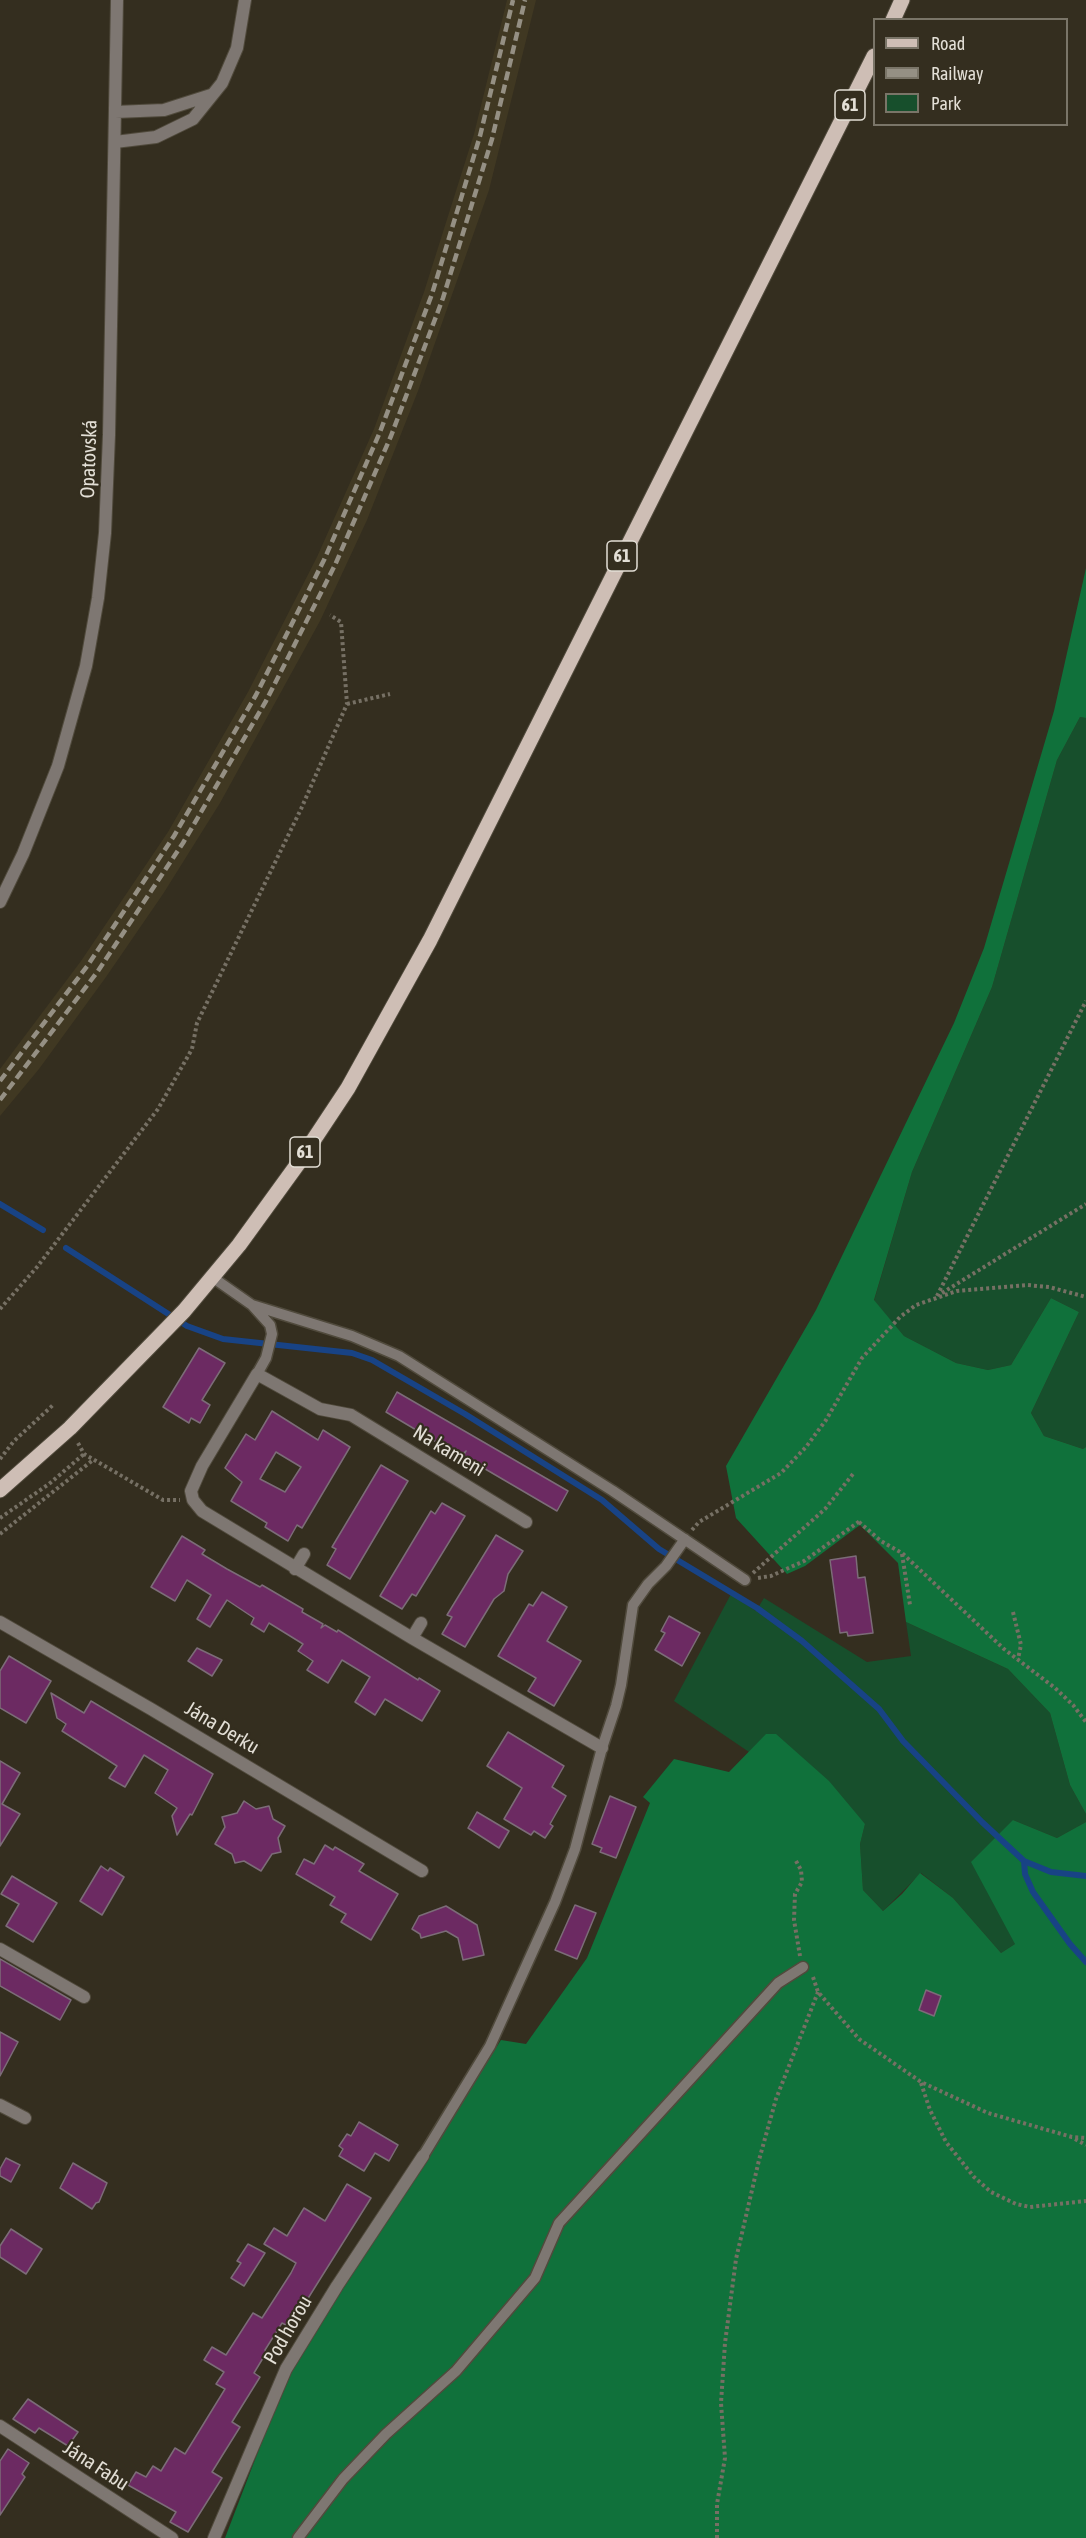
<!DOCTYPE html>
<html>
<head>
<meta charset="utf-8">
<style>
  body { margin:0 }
  #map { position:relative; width:1086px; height:2538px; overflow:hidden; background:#342e1f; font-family:"Asap Condensed",sans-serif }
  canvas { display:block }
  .legend { position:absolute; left:873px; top:18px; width:195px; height:108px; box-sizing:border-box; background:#342e1f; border:2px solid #7a7568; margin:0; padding:8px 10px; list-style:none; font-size:18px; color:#e3dfd6 }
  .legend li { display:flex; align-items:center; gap:12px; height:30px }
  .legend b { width:30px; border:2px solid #7a7568 }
</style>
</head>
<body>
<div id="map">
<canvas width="1086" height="2538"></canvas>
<ul class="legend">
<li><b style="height:8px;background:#cebeb5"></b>Road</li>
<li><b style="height:8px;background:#959084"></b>Railway</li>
<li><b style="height:16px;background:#174f2c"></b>Park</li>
</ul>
</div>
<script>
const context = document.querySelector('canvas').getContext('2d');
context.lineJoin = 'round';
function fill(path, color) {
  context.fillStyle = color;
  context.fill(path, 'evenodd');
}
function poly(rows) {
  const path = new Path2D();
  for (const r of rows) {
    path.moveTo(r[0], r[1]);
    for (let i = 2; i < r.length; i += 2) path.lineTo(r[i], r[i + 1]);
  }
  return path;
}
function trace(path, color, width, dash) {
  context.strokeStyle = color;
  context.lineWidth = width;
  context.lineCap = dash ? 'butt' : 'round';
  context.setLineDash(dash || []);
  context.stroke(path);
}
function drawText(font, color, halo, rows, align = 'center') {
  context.font = font + ' "Asap Condensed",sans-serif';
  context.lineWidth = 4.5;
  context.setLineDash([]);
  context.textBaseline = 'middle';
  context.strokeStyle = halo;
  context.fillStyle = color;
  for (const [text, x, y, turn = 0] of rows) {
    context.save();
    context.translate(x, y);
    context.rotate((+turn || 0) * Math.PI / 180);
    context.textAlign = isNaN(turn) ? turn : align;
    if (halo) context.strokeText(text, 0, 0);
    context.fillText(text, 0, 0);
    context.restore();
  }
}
fill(poly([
  [507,0,536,0,489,190,418,391,367,520,320,621,220,803,163,894,106,977,39,1069,0,1116,0,1069,81,961,168,832,248,692,317,557,374,429,424,292,474,134]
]), '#403822');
fill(poly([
  [1080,717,1086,718,1086,1447,1083,1449,1044,1436,1031,1413,1079,1312,1051,1298,1011,1365,988,1370,956,1363,904,1336,874,1301,912,1172,992,987,1057,760],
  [731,1594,756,1611,764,1598,867,1662,911,1656,906,1622,1008,1669,1050,1713,1070,1785,1086,1814,1086,1822,1057,1838,1013,1820,1015,1944,1001,1953,953,1898,921,1873,883,1911,863,1890,860,1844,865,1824,766,1735,749,1752,674,1701]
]), '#174f2c');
fill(poly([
  [1086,568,1086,718,1080,717,1057,760,992,987,912,1172,874,1300,904,1336,956,1363,988,1370,1011,1365,1051,1298,1079,1312,1031,1413,1044,1436,1083,1449,1086,1447,1086,1814,1070,1785,1050,1713,1008,1669,906,1622,898,1563,860,1525,805,1566,787,1574,736,1518,726,1466,816,1310,954,1023,984,948,1054,711],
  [766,1734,776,1734,829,1781,865,1824,860,1844,863,1890,883,1911,902,1894,920,1873,953,1898,1001,1953,1015,1944,971,1862,1013,1820,1057,1838,1086,1822,1086,2538,225,2538,282,2389,301,2354,501,2040,526,2044,587,1958,650,1803,643,1797,674,1759,729,1772]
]), '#10713b');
trace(poly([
  [0,1204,43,1230],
  [66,1248,187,1326,223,1339,352,1353,372,1360,465,1414,602,1500,659,1549,757,1608,802,1641,879,1709,903,1741,982,1822,1024,1861,1051,1872,1086,1876],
  [1024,1861,1025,1874,1033,1892,1070,1944,1086,1962]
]), '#184385', 6);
const building = poly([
  [199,1348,225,1363,202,1400,210,1405,200,1423,191,1418,189,1423,163,1407,199,1348],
  [397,1392,568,1491,557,1511,463,1456,466,1451,460,1456,386,1412,397,1392],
  [272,1411,318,1440,323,1430,350,1447,302,1528,297,1525,288,1541,265,1527,267,1523,231,1501,242,1482,225,1468,246,1434,255,1440,272,1411],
  [276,1452,301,1467,285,1492,260,1479,276,1452],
  [381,1465,408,1481,350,1579,327,1565,336,1549,332,1547,381,1465],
  [442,1503,465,1516,416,1596,412,1594,402,1609,380,1596,431,1511,435,1514,442,1503],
  [496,1535,523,1551,508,1574,504,1591,494,1599,465,1647,442,1634,452,1617,447,1615,496,1535],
  [182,1536,205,1550,202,1554,227,1569,260,1587,262,1585,303,1609,302,1612,323,1624,321,1628,325,1625,337,1632,338,1630,418,1680,419,1678,440,1691,422,1721,385,1699,375,1715,355,1702,370,1677,342,1660,328,1683,307,1670,313,1661,298,1651,303,1644,269,1623,264,1632,251,1624,254,1618,227,1600,210,1627,197,1619,211,1595,187,1580,175,1601,151,1587,182,1536],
  [856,1556,858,1578,865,1577,873,1633,848,1636,847,1632,840,1633,830,1560,856,1556],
  [542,1592,567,1607,547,1641,581,1661,554,1706,528,1691,536,1678,498,1656,529,1604,533,1606,542,1592],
  [669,1616,700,1633,682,1666,655,1650,665,1633,661,1631,669,1616],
  [197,1648,222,1660,212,1676,188,1661,197,1648],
  [9,1656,51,1681,26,1723,0,1708,0,1671,9,1656],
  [51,1693,84,1713,91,1701,213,1774,192,1815,190,1814,177,1835,172,1816,177,1808,155,1793,168,1770,144,1755,125,1787,109,1778,117,1766,62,1731,66,1724,57,1718,51,1693],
  [508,1732,564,1766,552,1787,566,1796,550,1824,553,1826,545,1838,534,1831,531,1835,504,1819,522,1788,487,1766,508,1732],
  [0,1761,20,1773,2,1804,20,1814,0,1846,0,1761],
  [610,1796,636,1807,616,1858,600,1852,602,1848,592,1844,610,1796],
  [244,1801,256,1809,269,1806,273,1819,285,1826,278,1838,281,1852,272,1854,261,1871,244,1861,235,1863,232,1854,215,1844,225,1827,222,1817,237,1813,244,1801],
  [477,1812,509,1831,499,1848,468,1828,477,1812],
  [325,1845,333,1850,335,1847,364,1864,359,1871,398,1894,371,1940,341,1922,346,1914,330,1905,335,1897,296,1874,304,1859,314,1864,325,1845],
  [101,1866,108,1871,110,1868,124,1877,102,1915,80,1901,101,1866],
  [12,1876,57,1903,33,1942,6,1926,19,1904,1,1894,12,1876],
  [575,1905,596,1913,577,1959,555,1950,575,1905],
  [446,1906,477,1925,484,1955,463,1960,458,1938,446,1931,421,1938,420,1934,412,1929,419,1916,446,1906],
  [0,1959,71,2000,60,2020,0,1986,0,1959],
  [926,1990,941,1996,934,2016,919,2010,926,1990],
  [0,2032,18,2042,0,2076,0,2032],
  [359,2122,398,2145,389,2161,375,2153,364,2171,339,2156,343,2149,339,2146,347,2134,351,2136,359,2122],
  [6,2158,20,2165,11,2182,0,2176,0,2169,6,2158],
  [73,2163,107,2183,99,2202,96,2203,92,2209,60,2188,73,2163],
  [347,2184,371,2198,290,2327,282,2323,265,2350,266,2353,254,2373,260,2377,232,2422,240,2427,212,2472,222,2478,188,2532,170,2522,176,2512,128,2485,136,2472,146,2477,153,2466,161,2471,175,2448,185,2454,225,2389,216,2384,224,2372,204,2360,212,2347,226,2355,253,2313,262,2318,291,2273,296,2263,264,2244,274,2228,287,2236,304,2208,325,2221,347,2184],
  [11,2229,42,2249,26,2274,0,2257,0,2246,11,2229],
  [248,2244,265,2253,244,2286,231,2278,241,2263,237,2261,248,2244],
  [28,2399,78,2432,68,2446,39,2428,35,2433,13,2419,28,2399],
  [8,2449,29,2463,22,2474,25,2477,0,2515,0,2461,8,2449]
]);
fill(building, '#6c2a62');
trace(building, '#7c6c78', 1.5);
const service = poly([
  [212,1277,252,1305,270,1325,272,1334,266,1358,257,1374],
  [252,1305,352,1336,399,1356,613,1491,745,1580],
  [423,2156,490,2046,555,1902,575,1849,602,1748,616,1706,621,1685,633,1605,648,1584,666,1566,685,1539],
  [298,2538,343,2479,386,2434,456,2371,535,2278,559,2223,778,1983,803,1967]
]);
const minor = poly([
  [115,112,164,110,211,95],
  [115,142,156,137,193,119,222,83,237,48,245,0],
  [0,902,23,854,58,766,86,666,98,598,105,533,109,435,117,0],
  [526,1522,351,1415,320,1409,257,1374,202,1466,191,1491,193,1500,202,1511,412,1638,602,1748],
  [295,1569,304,1554],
  [0,1622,151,1709,422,1871],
  [412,1638,421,1623],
  [0,1949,84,1997],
  [0,2105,25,2118],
  [0,2426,172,2538],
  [214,2538,286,2369,337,2286,423,2156]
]);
const primary = poly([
  [893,20,902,0],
  [0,1490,70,1428,184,1311,239,1245,297,1165,348,1088,430,940,874,56]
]);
trace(service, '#504a3c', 13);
trace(minor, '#504a3c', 14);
trace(primary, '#504a3c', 17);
trace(poly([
  [347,704,390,694],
  [942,1293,1086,1204],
  [937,1296,1086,1001],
  [0,1309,37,1267,158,1109,192,1049,197,1023,301,809,347,704,341,622,330,615],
  [78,1443,84,1454,163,1500,180,1500],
  [0,1459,14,1441,53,1405],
  [0,1518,49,1484,84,1454],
  [859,1522,881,1541,902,1553,1004,1649,1055,1688,1073,1705,1086,1722],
  [692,1530,699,1522,781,1473,806,1447,826,1420,862,1358,900,1317,916,1305,957,1291,1027,1285,1049,1287,1086,1297],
  [0,1534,93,1460],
  [902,1554,910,1605],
  [753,1573,825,1509,853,1474],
  [758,1578,771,1576,804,1561,860,1521],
  [1013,1612,1021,1645,1018,1659],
  [796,1861,801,1870,802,1882,795,1894,794,1920,800,1956],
  [813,1977,818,1992,859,2039,921,2082,988,2113,1072,2137,1086,2138],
  [921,2083,930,2110,946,2142,974,2177,991,2192,1016,2204,1030,2207,1086,2201],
  [1075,2139,1086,2145],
  [717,2538,717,2504,725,2458,721,2403,725,2343,736,2259,759,2160,776,2099,818,1992]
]), '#767064', 4, [3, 3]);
trace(service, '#7e7772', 10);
trace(minor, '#7e7772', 12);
trace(primary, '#cebeb5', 15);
trace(poly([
  [0,1081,88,965,174,836,256,695,324,560,380,432,432,294,480,136,513,0],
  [0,1100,98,971,183,843,266,701,335,565,391,436,443,298,492,139,525,0]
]), '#959084', 4.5, [9, 4.5]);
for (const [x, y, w] of [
  [850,105,30],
  [622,556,30],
  [305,1152,30]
]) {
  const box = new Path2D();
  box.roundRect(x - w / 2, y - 15, w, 30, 4.5);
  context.fillStyle = '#342e1f';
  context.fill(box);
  trace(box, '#e3dfd6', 1.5);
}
drawText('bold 18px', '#e3dfd6', null, [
  ["61",850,105],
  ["61",622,556],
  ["61",305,1152]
]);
drawText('20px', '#e3dfd6', '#342e1f', [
  ["Opatovská",89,459,-88],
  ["Na kameni",449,1451,31],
  ["Jána Derku",222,1728,31],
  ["Pod horou",288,2330,-60],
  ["Jána Fabu",96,2466,33]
]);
</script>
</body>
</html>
